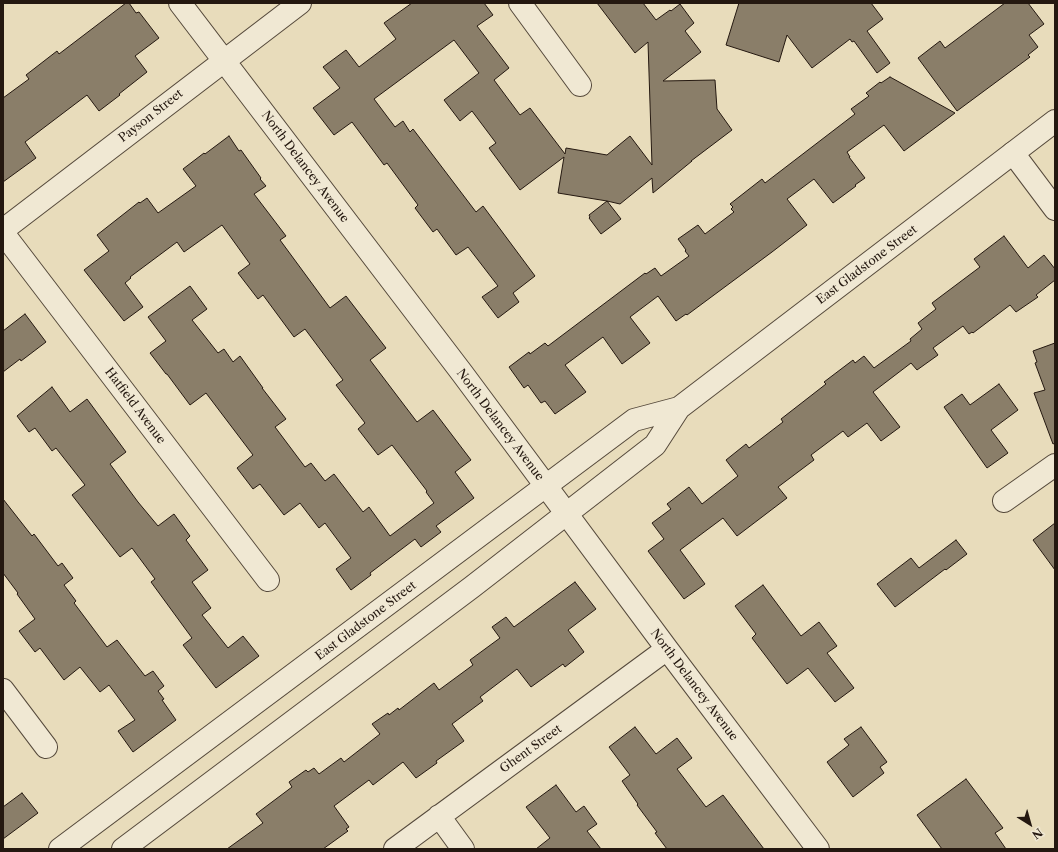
<!DOCTYPE html>
<html>
<head>
<meta charset="utf-8">
<style>
  body { margin:0 }
  #map { position:relative; width:1058px; height:852px; overflow:hidden; background:#e8dcbb; font-family:"Libre Caslon Text",serif }
  canvas { display:block }
  .frame { position:absolute; inset:0; border:4px solid #241810; pointer-events:none }
  .north { position:absolute; left:1010px; top:804px; width:40px; height:40px; -webkit-text-stroke:3px #f0e8d3; paint-order:stroke; rotate:143deg; font-size:11px; font-weight:700; line-height:16px; text-align:center; color:#241810 }
  .north::after { content:''; display:block; margin:auto; width:14px; height:18px; background:#241810; clip-path:polygon(50% 0,100% 100%,50% 72%,0 100%) }
</style>
</head>
<body>
<div id="map">
<canvas width="1058" height="852"></canvas>
<div class="frame"></div>
<div class="north">N</div>
</div>
<script>
const context = document.querySelector('canvas').getContext('2d');
context.lineJoin = 'round';
function fill(path, color) {
  context.fillStyle = color;
  context.fill(path, 'evenodd');
}
function poly(rows) {
  const path = new Path2D();
  for (const r of rows) {
    path.moveTo(r[0], r[1]);
    for (let i = 2; i < r.length; i += 2) path.lineTo(r[i], r[i + 1]);
  }
  return path;
}
function trace(path, color, width, dash) {
  context.strokeStyle = color;
  context.lineWidth = width;
  context.lineCap = dash ? 'butt' : 'round';
  context.setLineDash(dash || []);
  context.stroke(path);
}
function drawText(font, color, halo, rows, align = 'center') {
  context.font = font + ' "Libre Caslon Text",serif';
  context.lineWidth = 3.5;
  context.setLineDash([]);
  context.textBaseline = 'middle';
  context.strokeStyle = halo;
  context.fillStyle = color;
  for (const [text, x, y, turn = 0] of rows) {
    context.save();
    context.translate(x, y);
    context.rotate((+turn || 0) * Math.PI / 180);
    context.textAlign = isNaN(turn) ? turn : align;
    if (halo) context.strokeText(text, 0, 0);
    context.fillText(text, 0, 0);
    context.restore();
  }
}
const building = poly([
  [126,3,129,3,136,13,139,12,159,38,135,56,147,72,119,94,120,95,99,111,87,95,25,142,36,158,3,182,3,98,29,79,26,75,57,51,59,54,126,3],
  [412,3,484,3,493,15,477,26,509,68,494,80,520,115,530,108,565,154,566,148,607,155,630,136,652,165,648,42,635,53,597,3,643,3,656,20,670,10,671,11,680,4,694,23,685,31,701,52,663,81,715,80,717,109,732,130,691,161,692,161,653,193,652,178,620,204,607,201,621,219,601,234,589,218,590,217,589,215,607,201,558,193,564,157,520,190,489,148,496,143,472,111,460,121,444,100,479,73,454,40,374,99,395,127,403,121,410,132,413,129,476,212,483,206,535,276,513,293,519,302,498,318,482,297,498,286,468,247,456,255,437,229,433,232,415,208,418,205,387,163,384,165,352,122,334,135,313,108,340,88,323,67,346,50,359,67,396,39,384,23,412,3],
  [739,3,871,3,883,19,867,31,890,63,877,73,854,41,852,42,850,39,812,68,787,35,779,62,726,45,739,3],
  [1005,3,1028,3,1044,24,1029,35,1038,47,1028,55,1030,57,957,111,918,58,940,41,945,48,1005,3],
  [890,77,955,113,904,151,884,125,847,152,850,157,849,157,865,178,855,185,856,186,833,203,814,179,787,199,807,225,772,252,687,315,686,314,676,321,658,296,630,317,650,343,622,364,603,337,565,365,586,392,555,414,545,401,541,403,528,385,524,388,509,367,529,352,530,354,545,343,548,346,645,273,646,274,655,268,661,276,689,256,685,251,686,250,678,239,698,225,705,234,734,212,731,209,733,207,730,204,762,179,765,183,855,114,851,109,869,96,866,93,880,82,881,83,890,77],
  [229,136,239,151,241,150,261,178,260,179,266,186,254,194,286,236,280,240,330,308,346,296,386,348,370,360,398,397,417,422,433,410,471,460,455,472,474,498,436,526,441,532,421,547,415,539,370,573,371,575,351,590,336,569,351,558,325,523,319,528,300,503,284,515,260,484,253,489,237,468,253,455,206,393,190,405,167,374,166,374,150,353,166,341,148,317,190,286,207,309,192,320,218,353,224,349,233,362,240,356,263,388,262,388,286,419,275,427,305,467,311,463,325,481,334,474,363,512,369,507,390,536,434,503,426,492,427,491,392,445,378,455,358,429,365,423,336,385,343,380,305,329,294,337,263,295,258,299,238,273,250,264,222,225,184,252,177,242,130,277,131,278,125,283,143,307,124,321,84,270,109,251,97,235,139,202,140,203,147,198,158,213,196,186,183,169,204,153,205,154,229,136],
  [1004,236,1028,268,1044,255,1055,269,1055,280,1036,295,1038,297,1016,312,1010,305,973,333,972,332,969,334,963,326,933,348,938,355,917,370,911,363,873,392,900,427,881,441,867,423,848,437,843,431,811,455,814,460,778,487,787,498,737,536,723,518,680,550,705,584,684,599,648,551,664,539,652,523,671,509,667,504,689,487,702,504,738,476,726,460,746,444,749,448,783,422,781,419,826,384,824,382,853,360,855,363,864,356,874,368,911,341,910,339,922,329,918,323,936,309,932,303,980,267,974,259,1004,236],
  [25,314,46,342,21,361,20,359,3,372,3,331,25,314],
  [1055,343,1055,443,1053,444,1034,393,1045,390,1035,363,1037,362,1033,351,1055,343],
  [999,384,1018,410,991,430,1008,453,987,468,944,407,962,394,970,405,999,384],
  [52,387,70,412,87,399,126,452,110,464,138,502,158,526,174,514,190,536,186,540,208,570,192,582,211,608,202,615,228,648,243,636,259,656,216,688,183,645,192,638,151,582,155,579,132,548,120,557,72,495,85,485,56,448,52,451,35,428,29,432,17,416,52,387],
  [3,499,32,536,34,534,58,566,62,563,73,578,64,585,76,601,74,603,107,647,117,640,145,676,153,671,164,686,158,691,164,699,162,700,176,720,133,752,118,731,135,720,109,685,100,692,80,667,64,680,40,648,35,652,19,631,35,619,17,594,18,593,3,573,3,499],
  [1055,523,1055,570,1033,540,1055,523],
  [956,540,967,554,946,570,945,569,895,607,877,584,911,558,919,568,956,540],
  [575,582,596,609,568,630,584,652,565,667,563,664,531,687,517,669,480,697,483,701,452,724,464,741,436,761,437,763,416,778,403,762,373,785,369,780,334,806,349,827,346,829,348,831,323,849,227,849,263,823,256,814,292,787,289,782,306,770,308,772,314,768,319,774,341,758,344,762,380,734,372,724,388,713,389,715,398,708,399,710,434,683,439,690,473,665,470,660,500,638,492,627,506,617,514,627,575,582],
  [763,585,801,636,819,622,837,646,827,653,854,688,835,702,808,668,787,684,752,638,756,634,735,606,763,585],
  [635,727,656,754,677,738,692,758,677,769,706,807,723,795,764,849,667,849,655,833,657,832,637,805,638,804,622,781,630,775,609,747,635,727],
  [861,727,887,762,880,767,884,773,853,797,827,762,849,745,844,739,861,727],
  [966,779,1003,828,995,833,1006,849,942,849,917,815,966,779],
  [556,785,576,812,584,806,597,824,587,831,601,849,536,849,550,838,526,807,556,785],
  [22,793,38,813,3,839,3,807,22,793]
]);
fill(building, '#8a7e69');
trace(building, '#241810', 1);
const minor = poly([
  [180,3,462,373,667,649,818,849],
  [520,3,580,85],
  [1013,153,1055,209],
  [3,230,300,3],
  [3,233,268,580],
  [1004,501,1055,465],
  [3,690,46,747],
  [439,816,463,849],
  [395,849,667,649]
]);
const tertiary = poly([
  [60,849,634,420,679,408],
  [123,849,472,587,655,445,679,408,1055,121]
]);
trace(minor, '#55493b', 24);
trace(tertiary, '#55493b', 24);
trace(minor, '#f0e8d3', 22);
trace(tertiary, '#f0e8d3', 22);
drawText('12px', '#241810', '#f0e8d3', [
  ["Payson Street",151,116,-38],
  ["North Delancey Avenue",305,167,53],
  ["East Gladstone Street",867,265,-37],
  ["Hatfield Avenue",135,406,53],
  ["North Delancey Avenue",500,425,53],
  ["East Gladstone Street",366,621,-37],
  ["North Delancey Avenue",694,685,53],
  ["Ghent Street",531,749,-36]
]);
</script>
</body>
</html>
